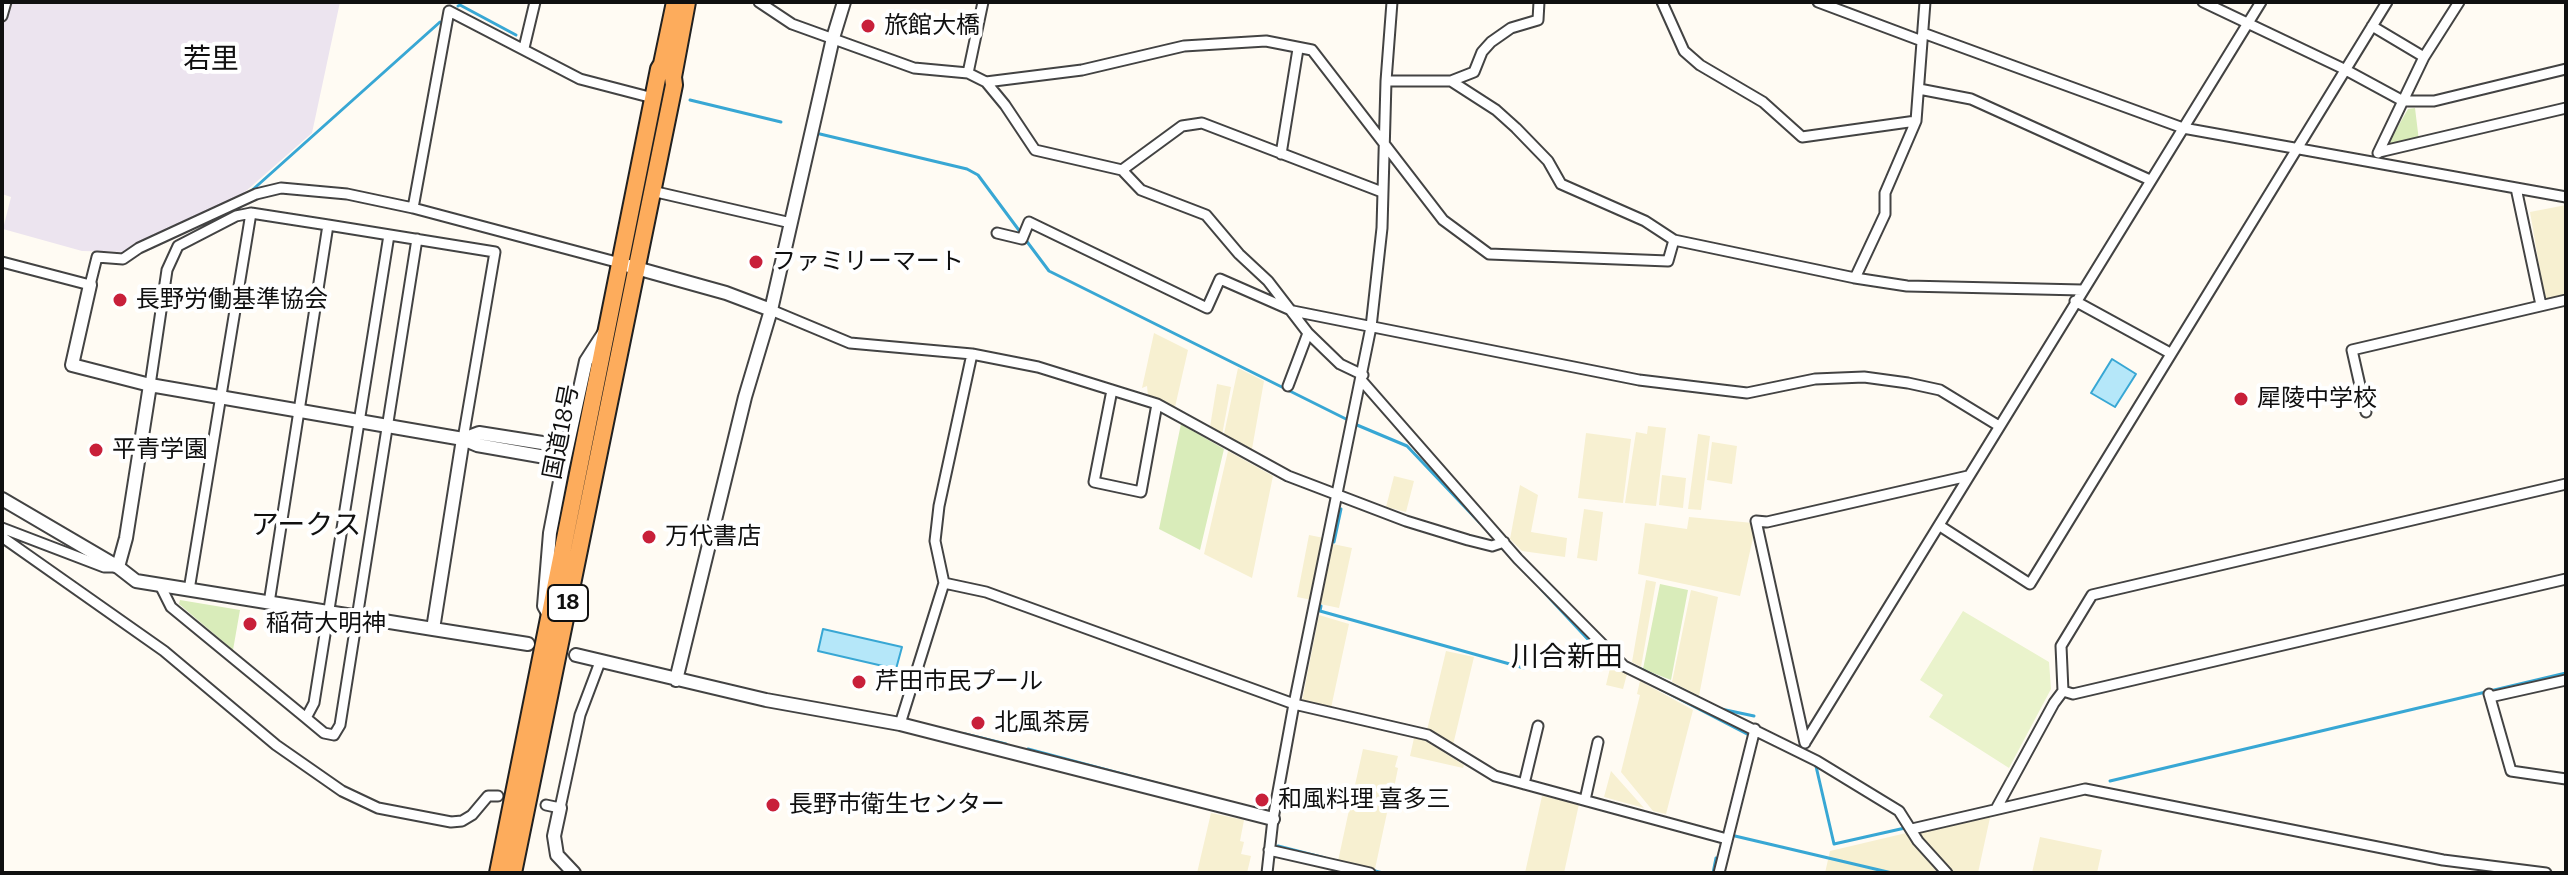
<!DOCTYPE html>
<html>
<head>
<meta charset="utf-8">
<style>
  body { margin:0 }
  #map { position:relative; width:2568px; height:875px; overflow:hidden; background:#fffbf3; font-family:Bitter,serif }
  canvas { display:block }
  .frame { position:absolute; inset:0; border:4px solid #101010; pointer-events:none }
</style>
</head>
<body>
<div id="map">
<canvas width="2568" height="875"></canvas>
<div class="frame"></div>
</div>
<script>
const context = document.querySelector('canvas').getContext('2d');
context.lineJoin = 'round';
function fill(path, color) {
  context.fillStyle = color;
  context.fill(path, 'evenodd');
}
function poly(rows) {
  const path = new Path2D();
  for (const r of rows) {
    path.moveTo(r[0], r[1]);
    for (let i = 2; i < r.length; i += 2) path.lineTo(r[i], r[i + 1]);
  }
  return path;
}
function trace(path, color, width, dash) {
  context.strokeStyle = color;
  context.lineWidth = width;
  context.lineCap = dash ? 'butt' : 'round';
  context.setLineDash(dash || []);
  context.stroke(path);
}
function drawText(font, color, halo, rows, align = 'center') {
  context.font = font + ' Bitter,"Noto Sans JP",serif';
  context.lineWidth = 8;
  context.setLineDash([]);
  context.textBaseline = 'middle';
  context.strokeStyle = halo;
  context.fillStyle = color;
  for (const [text, x, y, turn = 0] of rows) {
    context.save();
    context.translate(x, y);
    context.rotate((+turn || 0) * Math.PI / 180);
    context.textAlign = isNaN(turn) ? turn : align;
    if (halo) context.strokeText(text, 0, 0);
    context.fillText(text, 0, 0);
    context.restore();
  }
}
fill(poly([
  [9,2,340,2,312,133,238,198,125,252,82,251,3,229,11,197,2,194,2,24]
]), '#ece4ef');
fill(poly([
  [2566,205,2566,295,2545,300,2530,212],
  [1154,333,1188,350,1175,407,1148,396,1147,386,1142,388],
  [1238,368,1264,381,1252,449,1224,434],
  [1217,384,1231,387,1222,435,1210,427],
  [1648,426,1666,428,1656,506,1625,503,1636,432,1647,434],
  [1586,433,1631,439,1623,503,1578,498],
  [1698,434,1710,436,1701,510,1688,509],
  [1712,442,1737,446,1732,484,1707,480],
  [1228,451,1273,476,1252,578,1204,554],
  [1662,475,1686,478,1683,508,1659,505],
  [1394,476,1414,481,1406,512,1386,507],
  [1520,485,1538,495,1531,532,1567,538,1565,557,1522,551,1510,539],
  [1584,509,1603,512,1597,561,1577,558],
  [1689,517,1753,523,1755,529,1740,596,1638,574,1645,523,1687,529],
  [1309,535,1324,538,1312,600,1297,597],
  [1333,544,1352,548,1339,608,1320,604],
  [1646,580,1656,582,1641,667,1632,662],
  [1691,590,1718,597,1699,696,1672,682],
  [1319,615,1349,624,1331,708,1302,701],
  [1446,651,1474,657,1453,745,1427,730],
  [1611,664,1627,674,1623,689,1606,685],
  [1640,681,1693,710,1666,814,1653,811,1621,772,1640,695,1637,694],
  [1414,738,1424,740,1464,765,1463,768,1410,756],
  [1363,749,1398,756,1395,767,1398,768,1393,793,1355,785],
  [1611,771,1644,808,1604,797],
  [1354,787,1391,794,1375,869,1338,861],
  [1542,796,1579,804,1564,873,1525,873],
  [1211,813,1244,820,1240,841,1244,842,1241,854,1251,856,1247,873,1197,873],
  [1991,813,1978,873,1825,873,1830,851],
  [2040,837,2102,850,2097,873,2032,873]
]), '#f7f0d1');
fill(poly([
  [2415,108,2419,141,2391,147,2389,142,2408,109],
  [1181,424,1224,449,1200,550,1159,529],
  [1660,584,1688,590,1671,680,1643,669],
  [180,600,240,610,233,650,179,604]
]), '#d9ecba');
fill(poly([
  [1963,611,2049,662,2051,689,2009,768,1929,717,1943,695,1920,680]
]), '#eaf3cc');
const water = poly([
  [2112,359,2136,374,2115,407,2091,393,2112,359],
  [823,629,902,647,896,669,818,651,823,629]
]);
fill(water, '#b5e7f9');
trace(water, '#38a7d4', 2);
trace(poly([
  [458,6,460,5,516,35],
  [690,100,781,122],
  [820,134,967,169,978,175,1021,233],
  [249,193,440,22],
  [1025,239,1049,271,1350,421],
  [1357,425,1407,446,1480,523],
  [1334,542,1341,509],
  [1541,589,1596,648,1620,668],
  [1321,606,1320,611,1524,668],
  [1612,647,1621,656],
  [1641,669,1721,709,1754,716],
  [1637,677,1749,735],
  [965,734,1006,744],
  [1028,749,1175,788],
  [1815,762,1834,844,1905,828],
  [2110,781,2566,673],
  [1735,836,1892,873],
  [1278,846,1325,858],
  [1371,870,1383,873],
  [1713,873,1716,858]
]), '#38a7d4', 3);
const minor = poly([
  [759,2,792,24,914,68,968,73,986,82,1005,105,1035,150,1122,170,1141,190,1206,215,1239,254,1268,281,1308,333,1340,364,1363,375],
  [1662,2,1684,51,1700,65,1763,102,1802,137,1916,121],
  [1818,2,1922,41],
  [2203,2,2344,69,2403,101,2434,101,2566,69],
  [2,16,6,2],
  [2372,26,2424,57],
  [1923,33,2183,128,2566,197],
  [524,48,535,2],
  [968,73,983,2],
  [1386,81,1451,81,1496,110,1516,128,1548,161,1561,184,1645,221,1674,240,1855,278,1907,286,2082,290],
  [1451,81,1474,72,1482,52,1491,42,1511,28,1538,20,1539,2],
  [986,82,1082,70,1184,46,1266,41,1312,50,1443,220,1489,254,1668,261,1674,240],
  [1919,89,1971,99,2150,180],
  [2379,152,2566,108],
  [2378,153,2424,57,2459,2],
  [1281,154,1298,49],
  [1122,170,1182,126,1202,123,1382,192],
  [2516,188,2541,305],
  [652,191,791,223],
  [413,208,449,11,580,79,653,98],
  [997,233,1022,239,1029,222,1207,308,1220,279,1293,311,1639,380,1747,393,1815,379,1864,377,1908,383,1940,390,1999,426],
  [389,235,314,703,306,718,324,733,334,735,340,725,417,239],
  [2,262,90,285,97,257,123,259,139,248,256,194,281,188,347,194,413,208,620,263],
  [1855,278,1885,214,1885,193,1916,121,1925,2],
  [2075,301,2170,353],
  [771,310,850,343,972,354,1038,367,1157,404,1288,476,1406,521,1468,540,1492,546,1504,542],
  [1362,381,1518,559,1624,666,1817,761,1899,811,1918,841,1947,873],
  [150,385,167,270,178,246,236,216,251,213,328,225],
  [1288,386,1308,333],
  [1112,390,1094,482,1141,492,1157,404],
  [2366,412,2352,350,2566,300],
  [1940,526,2030,584,2387,2],
  [2,528,104,567,115,567],
  [2,537,164,651,276,745,342,791,378,808,451,822,462,821,472,815,488,796,498,796],
  [944,583,935,541,939,506,972,354],
  [160,585,171,607,306,718],
  [189,590,251,213],
  [269,603,328,225,495,252,463,439],
  [2063,691,2073,694,2566,579],
  [2489,694,2511,771,2566,779],
  [2490,697,2566,680],
  [900,724,944,583,986,592,1294,704,1428,735,1495,776,1727,839],
  [1806,741,2261,2],
  [1805,743,1756,521,1767,522,1968,476],
  [1524,784,1538,726],
  [1585,800,1598,742],
  [546,805,560,808,580,715,600,662],
  [1996,809,2054,703,2063,691,2061,646,2092,595,2566,484],
  [1912,829,2085,789,2443,860,2546,873],
  [1269,850,1370,873],
  [1267,873,1273,819,1294,704,1371,327,1382,228,1386,81,1392,2],
  [1719,873,1755,729]
]);
const tertiary = poly([
  [629,266,726,293,771,310],
  [90,285,72,365,150,385,463,439,477,445,551,458,562,471],
  [463,439,433,629,528,644],
  [463,439,479,433,555,445,569,437],
  [2,499,118,567,136,581,433,629],
  [118,567,126,538,150,385],
  [548,613,544,606,550,533,562,471,586,361,606,330],
  [576,655,766,700,900,724,1273,819],
  [676,680,745,397,771,310,833,38,844,2],
  [560,808,554,836,557,855,574,873]
]);
const trunk = poly([
  [498,873,659,69,662,64,675,2],
  [513,873,674,85,673,77,687,2]
]);
trace(minor, '#434343', 13);
trace(tertiary, '#434343', 16);
trace(trunk, '#212121', 20);
trace(minor, '#fff', 9);
trace(tertiary, '#fff', 12);
trace(trunk, '#fdac5c', 16);
for (const [x, y, r, color] of [
  [868,26,8,"#c8203a"],
  [756,262,8,"#c8203a"],
  [120,300,8,"#c8203a"],
  [2241,399,8,"#c8203a"],
  [96,450,8,"#c8203a"],
  [649,537,8,"#c8203a"],
  [250,624,8,"#c8203a"],
  [859,682,8,"#c8203a"],
  [978,723,8,"#c8203a"],
  [1262,800,8,"#c8203a"],
  [773,805,8,"#c8203a"]
]) {
  const dot = new Path2D();
  dot.arc(x, y, r, 0, 2 * Math.PI);
  context.fillStyle = color;
  context.fill(dot);
  trace(dot, '#fff', 3);
}
for (const [x, y, w] of [
  [568,603,40]
]) {
  const box = new Path2D();
  box.roundRect(x - w / 2, y - 18, w, 36, 6);
  context.fillStyle = '#fff';
  context.fill(box);
  trace(box, '#101010', 2);
}
drawText('bold 22px', '#101010', null, [
  ["18",568,603]
]);
drawText('24px', '#101010', '#fff', [
  ["旅館大橋",884,26],
  ["ファミリーマート",772,262],
  ["長野労働基準協会",136,300],
  ["犀陵中学校",2257,399],
  ["平青学園",112,450],
  ["万代書店",665,537],
  ["稲荷大明神",266,624],
  ["芹田市民プール",875,682],
  ["北風茶房",994,723],
  ["和風料理 喜多三",1278,800],
  ["長野市衛生センター",789,805]
], 'left');
drawText('24px', '#101010', '#fff', [
  ["国道18号",562,432,-79]
]);
drawText('28px', '#101010', '#fff', [
  ["若里",211,60],
  ["アークス",306,526],
  ["川合新田",1567,658]
]);
</script>
</body>
</html>
